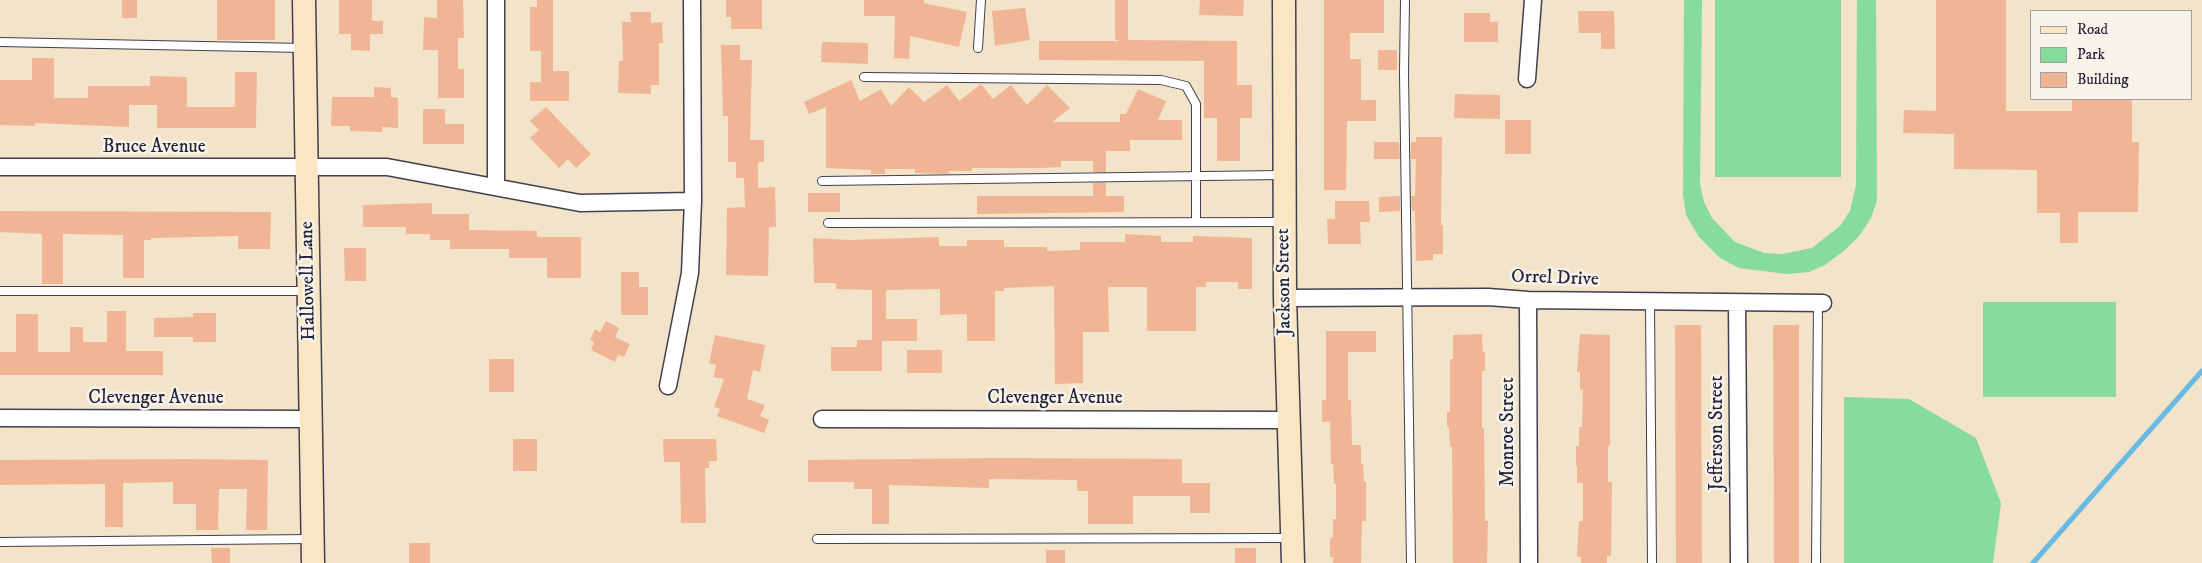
<!DOCTYPE html>
<html>
<head>
<meta charset="utf-8">
<style>
  body { margin:0 }
  #map { position:relative; width:2202px; height:563px; overflow:hidden; background:#f2e3c9; font-family:"IM FELL DW Pica",serif }
  canvas { display:block }
  .legend { position:absolute; left:2030px; top:10px; width:162px; height:90px; box-sizing:border-box; background:#f7f3e8; border:1px solid #a29fa3; margin:0; padding:6px 9px; list-style:none; font-size:15px; color:#22223b }
  .legend li { display:flex; align-items:center; gap:10px; height:25px }
  .legend b { width:25px; border:1px solid #a29fa3 }
</style>
</head>
<body>
<div id="map">
<canvas width="2202" height="563"></canvas>
<ul class="legend">
<li><b style="height:6px;background:#fbe6c3"></b>Road</li>
<li><b style="height:14px;background:#86db9d"></b>Park</li>
<li><b style="height:14px;background:#f0b594"></b>Building</li>
</ul>
</div>
<script>
const context = document.querySelector('canvas').getContext('2d');
context.lineJoin = 'round';
function fill(path, color) {
  context.fillStyle = color;
  context.fill(path, 'evenodd');
}
function poly(rows) {
  const path = new Path2D();
  for (const r of rows) {
    path.moveTo(r[0], r[1]);
    for (let i = 2; i < r.length; i += 2) path.lineTo(r[i], r[i + 1]);
  }
  return path;
}
function trace(path, color, width, dash) {
  context.strokeStyle = color;
  context.lineWidth = width;
  context.lineCap = dash ? 'butt' : 'round';
  context.setLineDash(dash || []);
  context.stroke(path);
}
function drawText(font, color, halo, rows, align = 'center') {
  context.font = font + ' "IM FELL DW Pica",serif';
  context.lineWidth = 5;
  context.setLineDash([]);
  context.textBaseline = 'middle';
  context.strokeStyle = halo;
  context.fillStyle = color;
  for (const [text, x, y, turn = 0] of rows) {
    context.save();
    context.translate(x, y);
    context.rotate((+turn || 0) * Math.PI / 180);
    context.textAlign = isNaN(turn) ? turn : align;
    if (halo) context.strokeText(text, 0, 0);
    context.fillText(text, 0, 0);
    context.restore();
  }
}
fill(poly([
  [1684,0,1702,0,1700,184,1704,202,1712,218,1735,242,1764,253,1782,254,1812,248,1840,226,1850,211,1856,185,1857,0,1876,0,1877,200,1871,218,1860,235,1845,250,1825,265,1809,272,1787,274,1739,268,1720,258,1699,237,1686,215,1683,195],
  [1715,0,1841,0,1841,177,1715,177],
  [1983,302,2116,302,2116,397,1983,397],
  [1844,397,1909,399,1976,438,2001,503,1993,563,1844,563]
]), '#86db9d');
trace(poly([
  [2033,563,2202,371]
]), '#68b9e3', 5);
fill(poly([
  [122,0,137,0,137,18,122,18],
  [217,0,275,0,275,40,217,40],
  [339,0,372,0,372,21,383,21,383,34,370,34,370,51,351,50,351,34,339,34],
  [437,0,463,0,464,38,458,38,458,69,464,69,464,98,438,98,438,50,423,50,424,17,437,18],
  [537,0,553,0,553,71,569,71,569,101,530,101,530,82,541,82,541,51,530,51,530,7,537,7],
  [726,0,762,0,762,29,731,29,731,17,726,17],
  [864,0,924,0,924,3,967,12,959,47,910,36,909,59,894,58,895,16,864,16],
  [1115,0,1128,0,1128,40,1237,41,1237,85,1252,85,1252,118,1240,118,1240,161,1217,161,1217,118,1204,118,1204,61,1039,60,1039,41,1119,41,1115,39],
  [1200,0,1244,0,1243,16,1199,15],
  [1324,0,1384,0,1384,33,1350,33,1350,59,1361,59,1361,100,1376,100,1376,121,1347,121,1346,190,1324,190],
  [1936,0,2006,0,2006,111,2072,111,2072,99,2132,99,2132,142,2139,142,2138,212,2078,212,2078,243,2060,243,2060,213,2037,213,2037,170,1954,169,1954,134,1903,133,1904,110,1936,111],
  [1025,8,1030,40,995,46,992,11],
  [1578,11,1614,11,1615,49,1601,49,1601,33,1579,33],
  [630,12,651,12,651,23,662,22,663,43,659,43,659,85,651,85,651,94,618,93,619,61,623,61,622,22,631,22],
  [1464,13,1490,13,1490,22,1498,22,1498,42,1464,42],
  [822,42,868,43,868,64,821,62],
  [721,45,740,45,740,60,752,60,750,140,764,140,764,162,758,162,758,188,775,187,776,227,769,227,768,276,726,275,727,208,745,207,744,178,736,178,736,162,728,162,728,116,723,116],
  [1378,50,1397,50,1397,70,1378,70],
  [32,58,54,58,54,98,88,98,88,86,150,86,150,76,187,77,187,107,235,107,235,72,257,72,256,128,157,128,157,105,129,105,129,127,35,123,35,126,0,125,0,80,32,80],
  [851,80,860,101,881,89,891,106,909,87,924,102,947,85,959,101,981,84,993,99,1011,85,1027,105,1047,85,1070,108,1052,122,1120,122,1120,114,1126,114,1138,89,1166,101,1158,120,1182,120,1182,140,1130,140,1130,151,1106,151,1106,172,1093,172,1093,161,1061,161,1061,167,1040,168,972,168,972,171,949,171,949,174,915,173,915,169,885,169,885,174,871,174,871,170,826,168,826,107,809,114,804,102],
  [374,87,391,88,391,97,398,98,398,128,382,127,382,132,350,131,350,126,331,126,332,97,374,97],
  [1455,94,1500,95,1500,119,1454,118],
  [546,107,591,154,576,168,568,159,559,168,530,138,539,130,530,121],
  [423,109,445,109,445,124,464,124,464,144,423,144],
  [1505,120,1531,120,1531,154,1505,154],
  [1416,137,1442,137,1441,225,1443,225,1443,254,1433,254,1433,260,1416,261,1415,211,1412,211,1411,196,1415,196,1416,159,1411,159,1411,142,1416,142],
  [1374,142,1399,142,1400,159,1374,159],
  [1093,183,1106,183,1106,196,1124,196,1124,212,977,214,977,196,1093,196],
  [808,193,840,193,840,212,808,212],
  [1400,196,1400,211,1379,212,1379,197],
  [1335,201,1369,201,1370,222,1360,222,1361,244,1328,244,1327,219,1335,219],
  [432,203,432,214,469,214,469,230,537,231,537,237,581,237,581,278,547,278,547,258,509,258,509,249,450,249,450,240,430,240,430,234,406,234,406,227,363,227,363,205],
  [0,211,271,212,270,249,238,249,238,236,151,238,151,240,144,240,144,278,123,278,123,235,63,234,63,284,42,284,42,234,0,232],
  [1125,234,1161,236,1161,242,1193,242,1193,236,1252,238,1252,289,1238,289,1238,282,1206,282,1206,287,1196,287,1196,331,1147,331,1147,287,1108,287,1109,332,1083,332,1083,383,1055,384,1054,286,1004,288,1004,291,995,291,995,341,967,341,967,314,940,315,940,289,886,290,886,319,917,319,917,341,882,341,882,371,831,371,831,347,857,347,857,340,872,340,872,290,836,289,836,283,814,283,813,238,849,240,939,237,939,246,967,246,967,240,1004,240,1004,247,1047,247,1047,251,1080,250,1080,242,1125,242],
  [344,248,366,248,366,281,345,281],
  [621,272,639,272,639,287,648,287,648,315,621,315],
  [107,311,126,311,126,351,163,351,163,375,0,375,0,352,16,352,16,314,38,314,38,352,70,352,70,327,83,327,83,342,107,342],
  [193,313,216,313,216,342,193,342,193,337,154,337,154,318,193,317],
  [606,321,619,328,615,337,630,344,624,357,618,355,615,362,591,350,594,342,590,340,595,329,600,332],
  [1675,325,1701,325,1702,563,1676,563],
  [1773,325,1799,325,1799,563,1774,563],
  [1326,331,1376,331,1376,352,1348,352,1348,400,1351,400,1352,445,1361,445,1361,464,1363,464,1364,482,1366,482,1366,521,1362,521,1361,563,1333,563,1333,557,1330,557,1330,538,1333,538,1333,519,1336,519,1336,484,1334,484,1333,464,1331,464,1330,422,1322,422,1322,400,1326,400],
  [1482,334,1483,352,1485,352,1485,371,1482,371,1482,428,1484,428,1485,521,1488,521,1487,563,1453,563,1452,447,1450,447,1449,427,1447,427,1447,412,1450,412,1450,359,1453,359,1453,335],
  [1580,334,1610,335,1610,446,1608,446,1608,482,1612,482,1611,556,1607,556,1607,563,1581,563,1581,557,1577,557,1579,521,1583,521,1583,483,1577,483,1577,466,1576,466,1576,446,1579,446,1579,427,1582,427,1583,390,1580,389,1580,372,1577,372],
  [715,335,765,345,760,372,753,370,747,399,765,405,760,416,769,420,764,433,717,416,720,409,714,407,724,379,714,377,716,365,709,363],
  [907,350,942,350,942,373,907,373],
  [489,359,514,359,514,392,489,392],
  [513,439,537,439,537,471,513,471],
  [663,439,716,439,717,461,709,461,709,468,705,468,706,523,681,523,680,462,664,462],
  [1002,458,1182,459,1182,483,1210,483,1210,513,1190,513,1190,496,1133,496,1133,524,1088,524,1088,491,1077,491,1077,480,989,479,989,488,889,485,889,524,872,524,872,489,854,489,854,482,808,482,808,460],
  [189,459,268,460,267,530,246,530,247,489,219,489,218,530,196,530,196,504,173,504,173,482,123,483,123,527,105,527,105,484,0,485,0,460],
  [409,543,430,543,430,563,409,563],
  [211,548,230,548,230,563,212,563],
  [1235,548,1256,548,1256,563,1235,563],
  [1046,550,1065,550,1065,563,1046,563]
]), '#f0b594');
const lane = poly([
  [1405,0,1404,73,1411,563],
  [0,42,303,48],
  [978,48,981,0],
  [864,77,1161,80,1186,86,1196,104,1196,222],
  [822,181,1282,175],
  [828,223,1282,222],
  [0,291,305,291],
  [1650,302,1652,563],
  [817,539,1290,538],
  [0,542,311,539],
  [1816,563,1818,303]
]);
const street = poly([
  [496,0,496,186],
  [1527,79,1533,0],
  [0,167,387,167,580,203,693,201],
  [1285,298,1488,297,1528,300,1823,303],
  [1528,300,1529,563],
  [1737,304,1739,563],
  [668,386,690,273,693,201,692,0],
  [0,418,311,419],
  [822,419,1289,420]
]);
const secondary = poly([
  [304,0,313,563],
  [1284,0,1285,298,1293,563]
]);
trace(lane, '#413f50', 10);
trace(street, '#413f50', 19);
trace(secondary, '#413f50', 25);
trace(lane, '#fff', 8);
trace(street, '#fff', 16);
trace(secondary, '#fbe6c3', 22);
drawText('19px', '#22223b', '#f7f3e8', [
  ["Bruce Avenue",154,148],
  ["Orrel Drive",1555,279,2],
  ["Hallowell Lane",309,281,-91],
  ["Jackson Street",1285,282,-91],
  ["Clevenger Avenue",156,399],
  ["Clevenger Avenue",1055,399],
  ["Monroe Street",1509,432,-90],
  ["Jefferson Street",1718,433,-90]
]);
</script>
</body>
</html>
